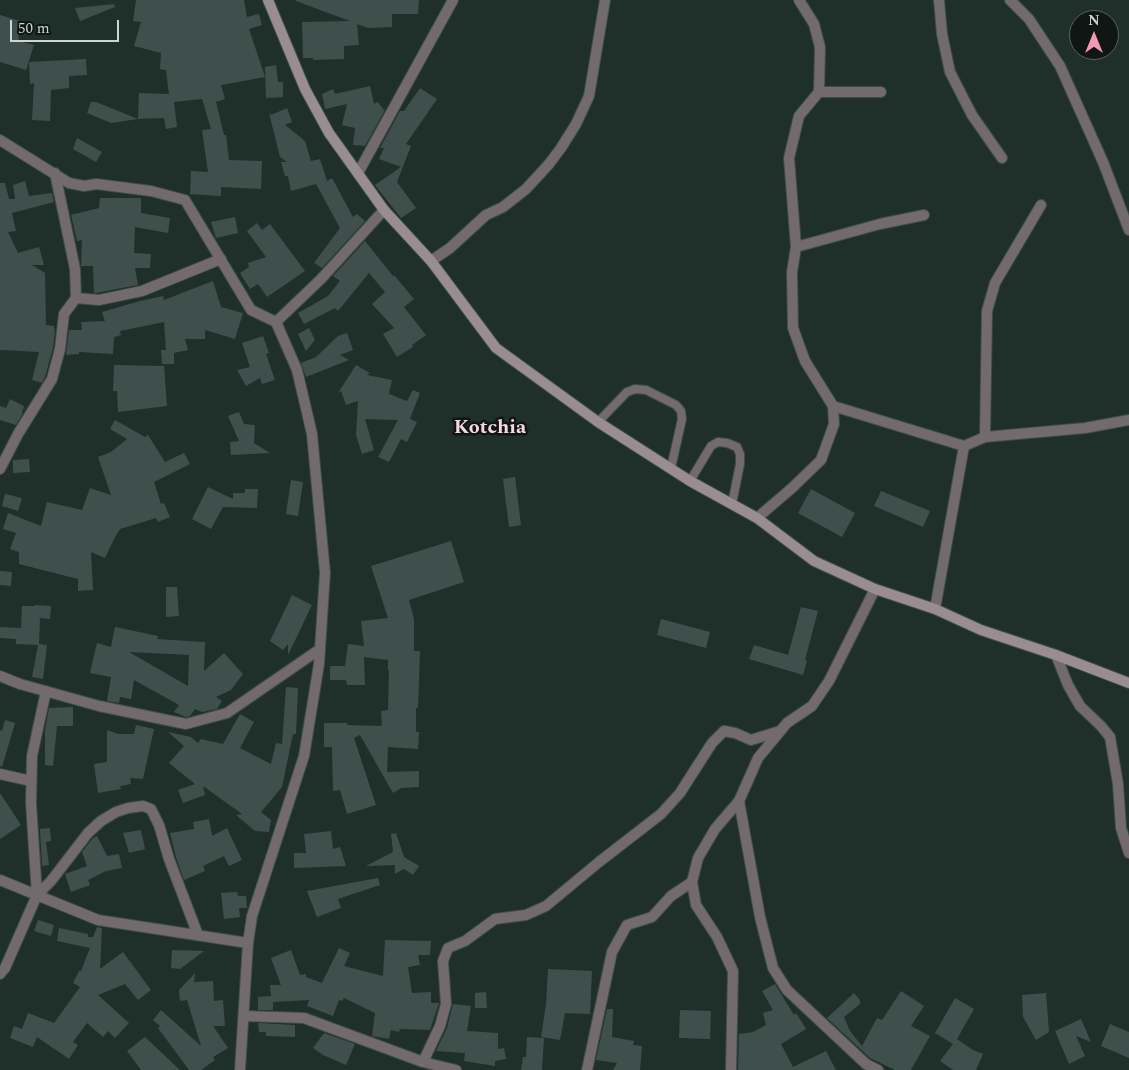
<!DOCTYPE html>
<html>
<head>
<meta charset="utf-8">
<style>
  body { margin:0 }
  #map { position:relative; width:1129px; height:1070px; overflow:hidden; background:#1f302b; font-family:Spectral,serif }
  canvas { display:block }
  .north { position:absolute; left:1069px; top:10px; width:50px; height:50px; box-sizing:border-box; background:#0f1614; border:1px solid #5a6260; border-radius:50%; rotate:0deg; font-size:14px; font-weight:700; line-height:20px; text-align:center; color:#cbd5d2 }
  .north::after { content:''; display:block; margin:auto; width:18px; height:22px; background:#f19ab1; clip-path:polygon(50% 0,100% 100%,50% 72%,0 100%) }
  .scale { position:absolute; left:10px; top:20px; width:109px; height:22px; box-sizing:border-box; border:2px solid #cbd5d2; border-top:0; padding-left:6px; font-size:15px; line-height:18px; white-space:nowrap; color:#cbd5d2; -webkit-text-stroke:4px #0f1614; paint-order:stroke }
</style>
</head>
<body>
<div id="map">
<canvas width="1129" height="1070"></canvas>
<div class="north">N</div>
<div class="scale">50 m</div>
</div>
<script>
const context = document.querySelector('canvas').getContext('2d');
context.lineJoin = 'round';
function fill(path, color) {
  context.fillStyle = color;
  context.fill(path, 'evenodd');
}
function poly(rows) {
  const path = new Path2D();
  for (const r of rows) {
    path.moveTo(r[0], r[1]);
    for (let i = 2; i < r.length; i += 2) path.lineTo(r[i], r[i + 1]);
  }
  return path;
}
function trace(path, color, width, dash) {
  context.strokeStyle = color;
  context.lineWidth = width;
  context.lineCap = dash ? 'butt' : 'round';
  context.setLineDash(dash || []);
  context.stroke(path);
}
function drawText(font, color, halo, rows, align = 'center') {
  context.font = font + ' Spectral,serif';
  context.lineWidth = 5;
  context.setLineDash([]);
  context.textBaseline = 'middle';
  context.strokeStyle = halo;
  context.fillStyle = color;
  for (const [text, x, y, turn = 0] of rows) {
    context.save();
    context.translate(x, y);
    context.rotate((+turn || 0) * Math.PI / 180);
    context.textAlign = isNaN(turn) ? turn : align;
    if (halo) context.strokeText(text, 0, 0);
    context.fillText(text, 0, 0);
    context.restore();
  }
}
fill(poly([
  [136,0,244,0,247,17,259,14,262,25,249,29,265,77,221,85,225,99,216,102,224,135,226,135,229,160,262,161,261,189,221,187,221,196,190,194,191,171,208,172,202,130,211,129,202,99,174,102,177,127,166,129,164,118,138,119,139,93,169,94,166,70,160,69,161,53,134,46,141,22,133,21],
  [296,0,419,0,418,14,392,14,392,27,368,28,357,24,359,45,344,46,344,59,313,60,313,58,303,58,302,22,350,21,296,1],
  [114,4,115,7,80,21,75,8],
  [0,15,20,21,18,30,19,41,34,45,26,70,0,62],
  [86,59,87,75,69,76,69,88,51,90,50,121,32,120,34,83,30,84,29,62],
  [276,65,278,82,283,82,283,97,266,98,265,67],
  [370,86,374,104,378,102,383,109,385,110,365,146,353,145,355,128,342,125,347,104,325,109,322,94,333,89,335,94],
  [420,88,437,99,406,144,411,146,397,182,416,208,401,218,375,185,401,167,379,159,384,148,380,148,400,111,404,111],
  [91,102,96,102,138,119,111,123,87,113],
  [287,108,292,122,285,125,305,141,311,161,320,159,327,181,332,178,353,217,357,214,365,221,322,268,314,263,340,228,316,184,291,191,288,176,285,176,281,162,287,162,280,157,269,113,271,115],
  [77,138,102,152,96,162,73,149],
  [25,181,29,196,52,193,54,202,12,213,16,231,8,232,18,253,39,247,44,265,32,265,45,273,46,325,54,326,54,329,55,329,53,348,45,377,42,383,32,380,39,352,0,350,0,183,5,183,9,199,15,199,13,185],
  [100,198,141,198,141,213,170,218,168,233,135,227,134,253,151,254,150,268,135,268,138,285,96,293,94,293,93,266,81,266,82,240,77,241,71,215,99,208],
  [235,217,238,233,216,238,211,222],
  [257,223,262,230,270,224,305,271,267,297,258,284,250,289,240,273,249,267,248,263,266,257,247,231],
  [365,241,393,276,394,275,414,299,404,307,426,335,412,345,413,347,397,357,383,334,394,328,372,304,385,292,369,273,338,311,335,308,304,324,298,313,328,296,340,281,333,276],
  [213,281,221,307,243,313,235,339,205,330,205,339,185,339,188,350,174,353,174,364,162,364,161,350,166,350,164,322,120,331,121,335,114,337,113,354,79,352,79,354,66,355,69,330,82,330,81,322,105,321,102,312,140,301,163,296,164,300],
  [309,328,315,340,306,351,298,334],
  [347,333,353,350,340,355,349,360,306,377,301,363,316,357,338,336],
  [263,336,269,353,266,354,275,380,262,384,260,378,246,386,237,370,250,367,242,343],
  [114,365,164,366,167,406,118,412,117,391,113,391],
  [356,365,370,373,367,375,392,380,389,394,407,401,413,390,420,393,410,419,417,422,407,442,401,439,389,462,378,457,398,420,365,419,374,450,362,454,356,435,358,401,346,405,341,391,338,393],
  [10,399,24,406,22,413,23,413,16,425,0,420,0,406,6,408],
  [239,412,244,424,255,425,254,443,270,453,231,455,230,442,239,441,228,416],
  [115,420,145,437,148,435,165,462,184,453,190,464,154,482,161,504,164,503,170,517,158,522,156,518,120,529,115,537,105,558,91,552,93,590,78,591,78,579,19,564,19,552,10,549,16,533,3,529,8,513,41,526,47,502,82,510,90,488,111,495,98,457,111,452,127,439,110,429],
  [29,459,30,472,13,473,13,460],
  [515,477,521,525,509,527,503,479],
  [291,480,303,482,298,516,286,514],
  [208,487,233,499,233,493,245,493,245,489,258,489,257,508,223,507,211,529,192,519],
  [811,489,855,513,842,537,798,513],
  [881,491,930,511,923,527,874,506],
  [5,494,22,498,18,511,2,506],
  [451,541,464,582,409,600,414,619,414,651,420,651,418,708,416,708,416,732,419,732,418,749,388,747,387,772,419,771,419,787,401,788,393,793,360,735,354,738,376,805,347,814,340,790,333,791,332,747,324,747,324,723,347,723,347,725,382,726,381,711,388,710,389,670,388,670,388,660,364,657,365,685,347,685,346,680,330,680,330,666,345,666,348,644,364,646,361,621,388,618,371,566],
  [0,571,12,572,11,586,0,585],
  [166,587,177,587,179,616,166,617],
  [292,595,312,605,288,655,288,644,283,650,270,641],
  [35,605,51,606,50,619,40,618,39,644,47,645,43,679,32,677,38,645,16,644,16,639,0,638,0,627,21,628,22,606,35,606],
  [801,607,818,611,805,660,807,661,803,675,749,659,754,645,788,655],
  [661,619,710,632,706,648,657,635],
  [115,627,158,636,157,639,205,642,204,671,224,653,243,674,231,690,216,697,222,701,217,709,202,712,195,709,190,716,186,717,174,712,179,705,134,680,131,699,120,697,119,703,107,701,111,677,90,673,97,643,111,647],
  [129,652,189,655,188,686],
  [286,687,298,688,296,734,293,734,282,787,261,812,271,820,269,832,255,831,236,815,242,814,203,786,205,795,183,803,178,790,195,784,169,763,184,746,168,732,191,737,198,743,201,739,223,744,240,714,254,722,240,748,271,764,276,743,282,744],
  [73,707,73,726,57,726,53,766,45,765,45,730,49,708],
  [5,720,15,723,2,767,0,766,0,730,2,731],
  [136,725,154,729,143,779,130,778,131,784,120,786,121,789,98,793,94,764,107,762,107,730,118,734,134,734],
  [0,793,21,825,0,839],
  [209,819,212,836,227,828,242,860,229,866,224,856,203,866,205,871,184,880,176,857,170,833,194,829,193,822],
  [50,828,51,841,46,842,49,865,42,866,40,829],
  [141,830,145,849,129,853,123,833],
  [331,831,333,849,340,847,346,866,294,868,294,853,306,853,304,834],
  [396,833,404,857,419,866,413,875,404,869,395,874,395,865,366,866,393,852,391,834],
  [97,836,107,856,119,854,122,868,106,871,88,880,90,885,71,892,65,874,87,866,82,852,93,838],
  [378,878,380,885,338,899,341,908,317,917,307,891],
  [237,892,238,896,246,896,247,908,239,908,240,917,224,919,221,893],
  [38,920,54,925,51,936,34,931],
  [97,927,102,928,100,969,123,952,151,990,138,1000,125,984,98,995,129,1023,115,1038,108,1031,103,1037,87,1023,73,1042,78,1045,69,1059,37,1037,33,1047,10,1038,14,1026,22,1029,28,1013,54,1023,80,987,73,983,79,971,81,971,90,948,57,941,59,928,88,934,88,937,93,937],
  [385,940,431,941,430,955,418,955,420,965,408,967,412,993,431,992,431,1003,439,1003,430,1030,400,1029,399,1032,391,1030,389,1039,372,1036,375,1013,344,998,342,1001,339,1000,333,1016,307,1006,309,1000,273,1002,273,1010,258,1010,258,997,271,996,270,985,281,985,271,958,291,950,300,975,306,974,306,977,322,983,339,948,350,953,344,966,383,976],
  [172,950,204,951,180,969,171,968],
  [548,969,592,971,590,1014,565,1013,560,1040,541,1037,546,1004],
  [195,973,194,982,213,981,214,1001,223,1000,225,1026,213,1026,228,1048,213,1057,215,1060,201,1070,189,1070,158,1028,160,1026,153,1020,161,1010,201,1046,187,1000,180,1001,179,990],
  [775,984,794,1015,796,1013,806,1029,781,1044,793,1067,826,1051,836,1070,738,1070,739,1034,753,1032,766,1025,763,1013,773,1010,762,991],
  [901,991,924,1006,911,1026,930,1036,911,1070,895,1070,870,1058,827,1018,854,993,860,1000,860,1004,844,1017,850,1031,862,1046,877,1018,882,1020],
  [486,992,487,1008,475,1008,475,993],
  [1046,993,1049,1032,1036,1040,1023,1017,1022,995],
  [955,998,974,1009,957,1039,973,1050,983,1054,976,1070,953,1070,940,1061,953,1044,935,1033],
  [453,1004,471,1006,467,1031,498,1033,498,1049,504,1048,506,1059,495,1061,495,1066,464,1061,465,1053,436,1051,447,1028],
  [607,1009,613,1009,612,1037,634,1041,633,1045,642,1046,640,1070,613,1070,617,1063,596,1060],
  [680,1010,711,1011,710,1039,679,1038],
  [1081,1019,1091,1042,1076,1036,1085,1056,1069,1064,1055,1031],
  [258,1023,295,1025,295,1037,266,1036,266,1032,259,1032],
  [1110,1024,1129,1032,1129,1058,1101,1046],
  [324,1033,355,1044,346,1065,323,1055,313,1048],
  [145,1037,180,1070,141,1070,127,1051],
  [527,1037,544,1038,542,1070,521,1070,523,1057,526,1057]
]), '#3f504c');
const service = poly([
  [598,422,627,392,635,389,646,390,676,405,681,411,682,419,671,468],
  [690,481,711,446,718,442,727,443,737,447,740,454,740,464,732,504]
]);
const minor = poly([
  [939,0,942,34,950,72,972,115,1002,158],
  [1010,0,1029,19,1060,66,1103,162,1129,230],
  [819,92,881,92],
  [0,140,69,183,84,186,96,184,151,191,185,200,251,310,276,322,297,370,312,434,325,573,319,664,304,756,252,916,248,943,240,1070],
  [358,173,453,0],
  [796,247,880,224,924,215],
  [431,261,450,248,486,215,503,207,526,189,549,164,561,148,576,124,589,96,605,0],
  [76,298,99,300,142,291,221,259],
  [276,322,321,279,384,210],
  [833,406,964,446],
  [985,437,987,311,995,283,1041,205],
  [0,469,18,434,52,379,60,349,64,314,76,298,75,269,55,173],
  [757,518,792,488,821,460,834,424,833,406,805,361,793,328,792,272,796,247,789,158,799,116,819,92,820,47,814,24,799,0],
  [935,609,964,446,985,437,1085,428,1129,420],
  [1056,655,1068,685,1080,706,1101,726,1110,737,1118,784,1121,828,1129,853],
  [0,676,20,684,99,706,186,724,227,713,320,649],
  [0,774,31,781],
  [739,801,760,917,773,968,787,990,866,1064,878,1070],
  [0,880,98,920,248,943],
  [37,895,31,803,32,756,46,691],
  [0,974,5,968,37,895,51,881,88,833,101,821,116,812,128,808,143,806,151,809,159,825,169,859,198,935],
  [244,1016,304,1018,423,1062,456,1070],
  [423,1062,440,1026,446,1004,443,961,448,948,465,941,495,919,526,915,546,906,599,862,661,814,680,793,712,743,724,731,735,733,751,740,780,731],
  [587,1070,612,952,627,925,652,917,671,896,692,882],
  [731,1070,733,971,717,937,696,905,692,882,698,858,715,829,739,801,758,758,787,723,812,706,829,681,875,589]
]);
const secondary = poly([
  [268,0,305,89,329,133,384,210,431,261,496,348,598,422,690,481,757,518,814,561,875,589,935,609,981,630,1056,655,1129,683]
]);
trace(service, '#3e4e49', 10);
trace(minor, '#3e4e49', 12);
trace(secondary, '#3e4e49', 12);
trace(service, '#726a6c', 8);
trace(minor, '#726a6c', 10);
trace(secondary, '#9a8d90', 10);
drawText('bold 20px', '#fad7df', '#0f1614', [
  ["Kotchia",490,429]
]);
</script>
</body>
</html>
